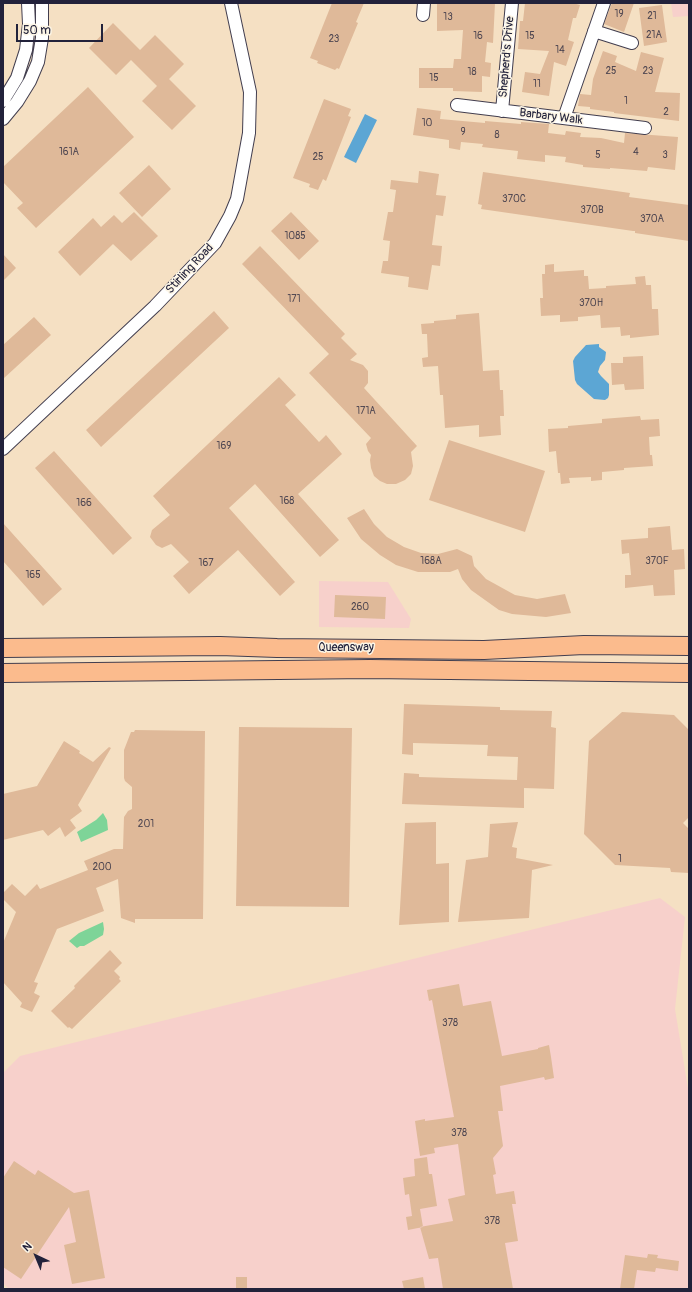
<!DOCTYPE html>
<html>
<head>
<meta charset="utf-8">
<style>
  body { margin:0 }
  #map { position:relative; width:692px; height:1292px; overflow:hidden; background:#f5e0c3; font-family:Pangolin,sans-serif }
  canvas { display:block }
  .frame { position:absolute; inset:0; border:4px solid #22223b; pointer-events:none }
  .north { position:absolute; left:16px; top:1236px; width:40px; height:40px; -webkit-text-stroke:3px #fcf5e5; paint-order:stroke; rotate:316deg; font-size:11px; font-weight:700; line-height:16px; text-align:center; color:#22223b }
  .north::after { content:''; display:block; margin:auto; width:14px; height:18px; background:#22223b; clip-path:polygon(50% 0,100% 100%,50% 72%,0 100%) }
  .scale { position:absolute; left:16px; top:24px; width:87px; height:18px; box-sizing:border-box; border:2px solid #22223b; border-top:0; padding-left:5px; font-size:12px; line-height:14px; white-space:nowrap; color:#22223b; -webkit-text-stroke:3px #fcf5e5; paint-order:stroke }
</style>
</head>
<body>
<div id="map">
<canvas width="692" height="1292"></canvas>
<div class="frame"></div>
<div class="north">N</div>
<div class="scale">50 m</div>
</div>
<script>
const context = document.querySelector('canvas').getContext('2d');
context.lineJoin = 'round';
function fill(path, color) {
  context.fillStyle = color;
  context.fill(path, 'evenodd');
}
function poly(rows) {
  const path = new Path2D();
  for (const r of rows) {
    path.moveTo(r[0], r[1]);
    for (let i = 2; i < r.length; i += 2) path.lineTo(r[i], r[i + 1]);
  }
  return path;
}
function trace(path, color, width, dash) {
  context.strokeStyle = color;
  context.lineWidth = width;
  context.lineCap = dash ? 'butt' : 'round';
  context.setLineDash(dash || []);
  context.stroke(path);
}
function drawText(font, color, halo, rows, align = 'center') {
  context.font = font + ' Pangolin,sans-serif';
  context.lineWidth = 3;
  context.setLineDash([]);
  context.textBaseline = 'middle';
  context.strokeStyle = halo;
  context.fillStyle = color;
  for (const [text, x, y, turn = 0] of rows) {
    context.save();
    context.translate(x, y);
    context.rotate((+turn || 0) * Math.PI / 180);
    context.textAlign = isNaN(turn) ? turn : align;
    if (halo) context.strokeText(text, 0, 0);
    context.fillText(text, 0, 0);
    context.restore();
  }
}
fill(poly([
  [671,3,689,3,689,16,673,17],
  [319,581,388,582,411,619,409,628,319,627],
  [660,898,685,917,675,1009,689,1095,689,1289,9,1289,3,1283,3,1073,20,1056]
]), '#f7d0cb');
fill(poly([
  [103,813,107,820,108,830,81,842,77,832,96,820],
  [103,922,104,929,103,935,84,946,80,946,77,948,69,941,79,933]
]), '#7ed498');
fill(poly([
  [365,114,377,120,356,163,344,157],
  [599,344,599,347,606,352,605,360,600,366,598,372,601,376,609,384,609,395,608,398,605,400,594,399,577,384,575,380,573,361,575,357,586,345]
]), '#5ca6d4');
fill(poly([
  [332,3,364,3,356,22,358,23,339,69,337,68,335,70,317,63,318,61,310,58],
  [437,3,495,3,493,43,487,42,485,62,491,63,490,77,482,76,482,92,453,91,453,88,419,88,419,68,453,68,454,59,461,59,463,30,437,31],
  [525,3,573,3,580,5,576,18,573,18,568,40,574,42,566,66,554,62,549,96,522,92,525,72,540,74,549,51,518,49,520,21,523,21],
  [612,3,634,3,624,32,604,24],
  [662,5,667,42,644,46,639,8],
  [113,23,140,50,155,35,184,64,169,79,196,106,172,130,142,101,157,86,131,60,116,75,89,48],
  [603,51,617,56,615,62,636,71,641,52,664,58,655,92,680,93,679,121,614,113,614,112,590,109,590,107,578,106,580,94,591,95,593,79],
  [88,87,134,137,36,228,17,208,23,203,3,182,3,167],
  [324,99,351,109,348,116,351,117,326,181,323,179,318,190,309,187,310,184,293,178],
  [417,108,441,111,440,119,485,123,485,121,521,124,521,122,549,124,548,133,565,135,566,131,581,133,580,137,601,138,624,143,625,133,678,137,675,170,648,167,647,171,610,168,610,169,583,167,583,165,565,162,566,157,545,155,545,162,517,159,518,151,482,147,483,144,461,142,460,150,449,148,449,140,413,135],
  [149,165,171,189,142,217,119,193],
  [419,171,439,174,436,195,446,196,443,216,436,215,432,245,442,246,440,266,432,265,428,290,408,287,409,277,381,273,383,261,388,261,390,241,383,240,388,212,393,212,396,190,390,189,391,180,418,183],
  [483,172,630,193,629,197,689,205,689,241,635,233,635,231,633,231,481,209,482,205,478,204],
  [134,212,158,236,131,261,113,244,80,276,58,252,93,218,101,227,114,215,122,223],
  [291,212,319,241,299,260,271,231],
  [260,246,345,334,341,338,357,354,350,360,363,365,368,371,368,383,364,388,417,446,411,452,413,466,411,474,405,480,396,484,387,484,380,481,374,476,371,468,370,460,371,455,368,451,366,444,371,438,309,373,329,354,242,264],
  [3,254,16,268,3,281],
  [554,264,554,272,584,270,584,276,588,276,589,289,606,288,606,286,636,284,635,277,645,276,646,285,651,285,652,309,658,309,659,335,630,338,630,335,621,336,620,327,601,328,600,315,578,317,578,321,560,322,560,315,541,316,540,298,543,298,542,274,545,274,545,265],
  [214,311,229,328,101,447,86,430],
  [479,313,483,371,499,370,500,390,503,390,504,416,500,416,501,435,479,437,479,425,445,428,443,395,440,395,438,366,423,367,422,358,428,357,427,334,422,334,421,324,434,323,434,321,456,319,456,315],
  [34,317,51,335,3,379,3,345],
  [643,356,644,389,625,390,624,384,612,385,611,363,623,363,623,357],
  [279,377,296,395,285,405,319,442,326,435,342,454,298,494,339,540,320,557,255,484,229,508,295,582,280,596,238,550,189,594,173,576,189,562,171,544,162,548,156,545,150,537,152,530,170,515,153,496],
  [640,416,641,420,659,419,660,436,649,437,650,455,652,455,653,466,624,468,624,470,602,472,602,480,591,481,591,477,569,478,570,483,561,484,560,473,558,473,556,451,549,452,548,429,568,428,568,426,602,423,602,419],
  [449,440,545,471,525,532,429,500],
  [54,451,132,538,113,555,35,468],
  [364,509,374,524,387,537,404,547,421,553,438,554,457,549,472,556,474,566,486,579,515,595,537,599,565,594,571,613,546,617,512,614,499,610,471,590,462,579,458,569,450,572,418,572,396,565,380,555,361,539,347,518],
  [3,523,62,589,43,606,3,561],
  [670,526,672,550,684,549,685,569,674,570,675,595,654,596,653,585,625,588,625,575,631,575,629,553,622,554,621,540,648,538,648,528],
  [335,595,386,597,385,619,334,617],
  [404,704,500,707,500,710,552,711,551,727,556,728,554,789,524,788,524,808,402,804,404,773,419,774,419,777,517,780,518,757,487,756,488,745,413,743,413,755,402,754],
  [622,712,674,715,689,730,689,817,683,823,689,829,689,873,671,872,670,868,615,865,584,834,589,741],
  [239,727,352,728,349,907,236,906],
  [135,730,205,731,203,919,135,919,135,923,121,918,118,879,96,888,104,911,57,929,34,982,38,983,34,993,40,996,32,1012,20,1007,22,1003,3,982,3,943,16,912,3,899,3,893,12,884,25,896,37,884,40,889,88,870,84,861,114,849,123,849,124,817,128,811,132,809,132,787,125,781,124,778,124,750,131,732,134,732],
  [64,741,80,751,79,753,93,762,109,747,111,748,78,805,82,811,70,820,76,828,65,837,60,827,48,836,43,830,3,840,3,794,37,786],
  [436,822,436,864,449,863,449,922,399,925,405,823],
  [518,822,512,847,517,848,516,858,553,865,532,870,529,918,458,922,466,860,488,857,490,824],
  [110,950,122,963,114,971,120,977,119,979,121,981,72,1029,69,1027,68,1028,51,1011,75,988,74,986],
  [459,984,463,1006,491,1001,502,1056,538,1049,538,1048,549,1045,551,1057,554,1078,545,1080,544,1077,500,1086,503,1111,498,1111,503,1146,493,1158,496,1174,493,1175,496,1194,514,1191,516,1204,512,1204,518,1241,505,1243,513,1289,443,1289,438,1258,429,1259,420,1227,453,1221,448,1199,465,1195,458,1144,434,1148,435,1153,420,1156,415,1121,425,1119,425,1121,454,1117,432,1000,429,1001,427,990],
  [427,1157,429,1174,432,1174,437,1206,420,1209,423,1227,408,1230,406,1217,412,1216,409,1194,405,1195,403,1178,415,1176,414,1159],
  [14,1161,35,1175,38,1170,74,1193,89,1190,105,1278,72,1284,64,1245,76,1242,69,1207,21,1279,3,1267,3,1178],
  [648,1254,658,1255,657,1258,679,1261,678,1271,656,1268,655,1272,637,1270,634,1289,620,1289,625,1255,647,1258],
  [236,1277,247,1277,247,1289,236,1289],
  [423,1277,425,1289,404,1289,402,1281]
]), '#dfb999');
const street = poly([
  [423,15,424,3],
  [594,31,632,43],
  [3,101,17,78,26,50,29,24,28,3],
  [457,105,645,128],
  [502,111,512,3],
  [564,118,604,3],
  [3,119,17,102,30,81,38,62,42,38,42,3],
  [3,449,155,306,215,243,230,216,237,199,249,133,250,92,231,3]
]);
const primary = poly([
  [3,648,220,646,277,648,484,650,584,645,689,646],
  [3,673,370,669,689,673]
]);
trace(street, '#423e4f', 14);
trace(primary, '#423e4f', 20);
trace(street, '#fff', 12);
trace(primary, '#fbbb8d', 18);
drawText('10px', '#514852', null, [
  ["19",619,14],
  ["21",652,16],
  ["13",448,17],
  ["21A",654,35],
  ["16",478,36],
  ["15",530,36],
  ["23",334,39],
  ["14",560,50],
  ["25",611,71],
  ["23",648,71],
  ["18",472,72],
  ["15",434,78],
  ["11",537,84],
  ["1",626,101],
  ["2",666,112],
  ["10",427,123],
  ["9",463,132],
  ["8",497,135],
  ["161A",69,152],
  ["4",636,152],
  ["5",598,155],
  ["3",665,155],
  ["25",318,157],
  ["370C",514,199],
  ["370B",592,210],
  ["370A",652,219],
  ["1085",295,236],
  ["171",294,299],
  ["370H",591,303],
  ["171A",366,411],
  ["169",224,446],
  ["168",287,501],
  ["166",84,503],
  ["168A",431,561],
  ["370F",657,561],
  ["167",206,563],
  ["165",33,575],
  ["260",360,607],
  ["201",146,824],
  ["1",620,859],
  ["200",102,867],
  ["378",450,1023],
  ["378",459,1133],
  ["378",492,1221]
]);
drawText('12px', '#22223b', '#fcf5e5', [
  ["Shepherd's Drive",507,57,-85],
  ["Barbary Walk",551,117,7],
  ["Stirling Road",190,269,-47],
  ["Queensway",346,648]
]);
</script>
</body>
</html>
